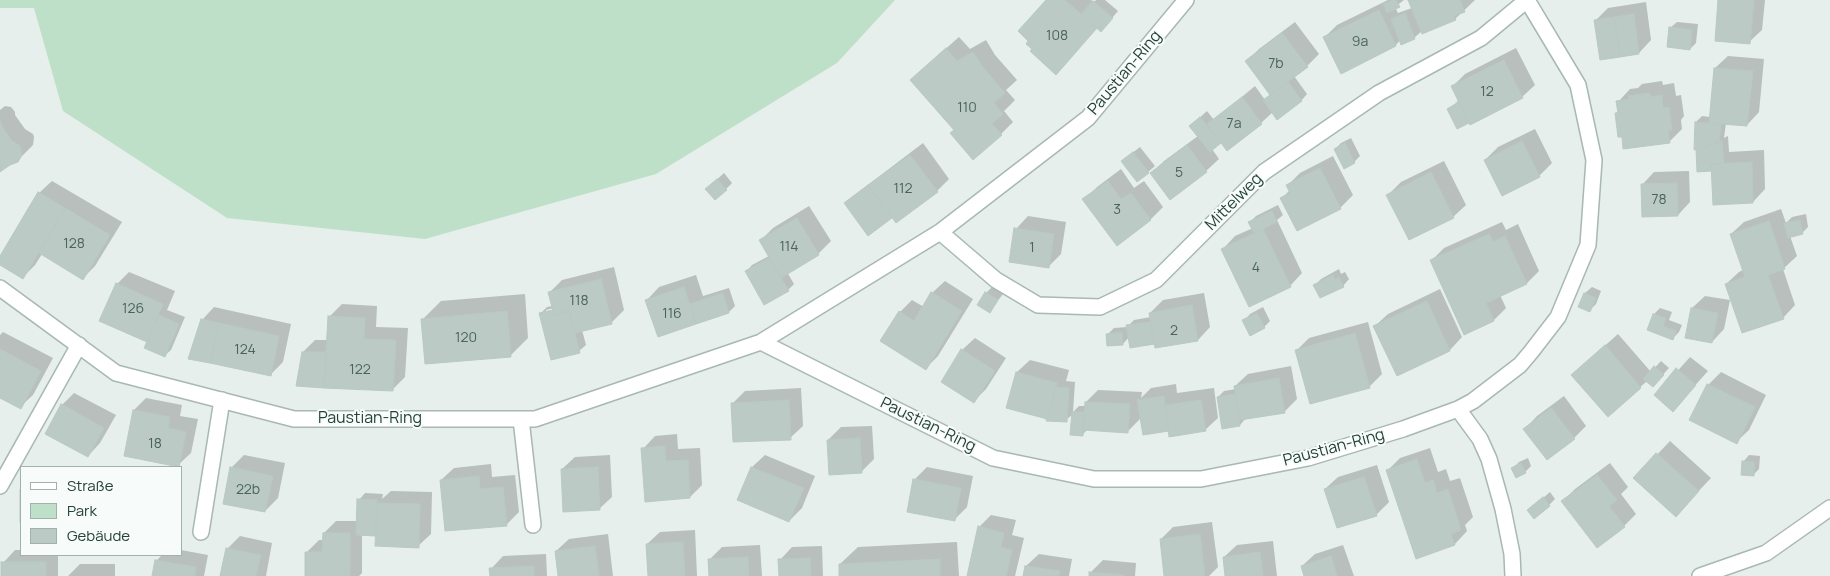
<!DOCTYPE html>
<html>
<head>
<meta charset="utf-8">
<style>
  body { margin:0 }
  #map { position:relative; width:1830px; height:576px; overflow:hidden; background:#e6efeb; font-family:Manrope,sans-serif }
  canvas { display:block }
  .legend { position:absolute; left:20px; top:466px; width:162px; height:90px; box-sizing:border-box; background:#f7fbf9; border:1px solid #a3b1ad; margin:0; padding:6px 9px; list-style:none; font-size:15px; color:#24423a }
  .legend li { display:flex; align-items:center; gap:10px; height:25px }
  .legend b { width:25px; border:1px solid #a3b1ad }
</style>
</head>
<body>
<div id="map">
<canvas width="1830" height="576"></canvas>
<ul class="legend">
<li><b style="height:6px;background:#fff"></b>Straße</li>
<li><b style="height:14px;background:#bfe0c8"></b>Park</li>
<li><b style="height:14px;background:#bbcac4"></b>Gebäude</li>
</ul>
</div>
<script>
const context = document.querySelector('canvas').getContext('2d');
context.lineJoin = 'round';
function fill(path, color) {
  context.fillStyle = color;
  context.fill(path, 'evenodd');
}
function poly(rows) {
  const path = new Path2D();
  for (const r of rows) {
    path.moveTo(r[0], r[1]);
    for (let i = 2; i < r.length; i += 2) path.lineTo(r[i], r[i + 1]);
  }
  return path;
}
function trace(path, color, width, dash) {
  context.strokeStyle = color;
  context.lineWidth = width;
  context.lineCap = dash ? 'butt' : 'round';
  context.setLineDash(dash || []);
  context.stroke(path);
}
function drawText(font, color, halo, rows, align = 'center') {
  context.font = font + ' Manrope,sans-serif';
  context.lineWidth = 4;
  context.setLineDash([]);
  context.textBaseline = 'middle';
  context.strokeStyle = halo;
  context.fillStyle = color;
  for (const [text, x, y, turn = 0] of rows) {
    context.save();
    context.translate(x, y);
    context.rotate((+turn || 0) * Math.PI / 180);
    context.textAlign = isNaN(turn) ? turn : align;
    if (halo) context.strokeText(text, 0, 0);
    context.fillText(text, 0, 0);
    context.restore();
  }
}
fill(poly([
  [0,0,895,0,837,63,656,174,425,239,227,218,63,111,34,8,0,8]
]), '#bfe0c8');
fill(poly([
  [1048,0,1091,0,1094,2,1096,0,1105,0,1118,11,1107,24,1098,27,1068,60],
  [1388,0,1404,0,1395,7,1398,13,1412,8,1409,0,1475,0,1455,19,1422,31,1414,38,1400,40,1396,45,1325,37,1337,25],
  [1720,0,1765,0,1762,30,1749,42],
  [1646,2,1651,40,1639,53,1595,21,1608,8],
  [1295,22,1319,54,1307,66,1294,76,1307,94,1301,101,1273,112,1261,123,1221,141,1212,149,1219,159,1206,171,1152,173,1164,161,1198,136,1197,120,1207,111,1214,120,1255,86,1265,100,1271,94,1247,61,1259,49],
  [1677,22,1698,24,1696,43,1690,49,1670,28],
  [959,37,970,49,986,40,995,55,1017,80,1006,90,1015,100,1004,111,1013,122,1001,134,955,129,924,68],
  [1516,48,1535,85,1522,97,1457,127,1448,109,1463,98,1454,103,1459,101,1452,87,1465,74],
  [1728,56,1764,59,1759,112,1747,125,1726,123,1724,138,1728,136,1729,152,1764,150,1765,189,1753,202,1713,168,1711,170,1696,122,1702,116,1710,117,1715,68],
  [1662,81,1663,85,1674,83,1676,96,1681,95,1684,116,1681,120,1682,129,1669,142,1616,113,1619,111,1618,102,1630,89,1638,88,1642,84],
  [5,106,11,107,15,112,15,115,25,129,33,134,34,137,33,145,20,158,0,170,0,110],
  [1535,129,1552,163,1539,176,1485,160,1498,147],
  [1351,138,1360,156,1354,162,1335,149,1341,143],
  [923,143,949,179,937,191,892,216,868,234,852,197],
  [1140,147,1155,166,1148,172,1122,161],
  [1333,156,1353,195,1340,208,1282,198,1290,190,1287,186,1300,173],
  [1444,161,1466,205,1453,217,1388,195,1401,182],
  [1121,169,1134,188,1144,181,1163,207,1151,219,1117,244,1084,200,1097,187],
  [1689,171,1690,202,1678,215,1642,185,1654,172],
  [724,173,732,183,726,189,713,183],
  [52,181,122,222,95,266,83,278,42,254,35,265,23,277,0,264,0,259,39,193],
  [1278,205,1283,215,1277,220,1302,273,1290,286,1223,249,1235,236,1253,228,1250,222,1256,216],
  [809,206,831,241,818,254,787,272,794,284,788,290,746,272,752,265,769,256,760,241,773,228],
  [1781,209,1786,223,1792,217,1806,214,1808,227,1802,233,1790,236,1797,256,1783,269,1795,305,1783,318,1726,284,1739,272,1743,270,1731,234,1744,222],
  [1028,216,1066,222,1061,254,1049,266,1016,229],
  [1502,222,1506,230,1518,224,1539,271,1527,283,1500,295,1506,308,1494,320,1431,261,1444,248],
  [614,267,624,310,611,323,582,330,586,345,579,351,541,313,547,307,553,306,550,292,562,280],
  [558,307,559,310,546,312,546,310],
  [1339,269,1341,274,1345,272,1349,279,1343,286,1315,285,1321,279],
  [129,272,175,291,167,310,185,317,171,350,164,356,148,341,117,284],
  [696,275,703,296,729,288,735,306,729,312,659,336,647,300,659,287],
  [945,281,973,299,938,356,926,368,900,312,912,300,924,307,932,293],
  [992,287,1003,294,990,311,986,293],
  [1592,287,1601,291,1596,304,1589,311,1580,307,1585,293],
  [1440,289,1462,337,1450,350,1397,374,1375,326,1388,314],
  [1204,293,1210,327,1198,340,1131,347,1129,337,1123,344,1108,334,1114,328,1127,327,1134,320,1151,317,1150,313,1163,300],
  [525,294,528,338,510,356,423,319,441,301],
  [1705,296,1730,300,1724,329,1712,342,1686,337,1692,308],
  [342,304,377,306,376,327,408,328,405,377,392,390,303,352,315,340,328,340,329,317],
  [214,307,291,324,283,362,270,375,202,320],
  [1263,307,1270,321,1264,327,1244,321,1250,314],
  [1660,308,1672,312,1669,320,1682,325,1679,332,1673,338,1648,329,1654,314],
  [1368,322,1382,374,1369,387,1297,350,1309,338],
  [3,332,53,358,33,395,20,407,0,396,0,335],
  [1618,334,1651,372,1661,361,1669,368,1659,379,1647,381,1608,416,1572,375],
  [975,338,1006,358,986,389,974,401,962,350],
  [1690,357,1708,371,1673,410,1656,395],
  [1030,360,1069,370,1066,381,1075,382,1073,412,1079,406,1086,406,1086,402,1098,390,1142,392,1141,398,1151,388,1176,384,1177,393,1214,388,1218,418,1205,430,1170,430,1141,418,1128,431,1088,429,1082,435,1073,414,1066,420,1048,418,1008,407,1017,372],
  [1291,366,1297,399,1284,412,1246,418,1240,425,1218,397,1224,391,1236,389,1235,386,1248,374],
  [1721,372,1766,395,1749,430,1736,442,1691,419,1708,385],
  [801,388,803,426,790,438,733,403,745,391],
  [74,393,116,415,100,443,88,456,62,405],
  [1564,396,1586,426,1574,438,1525,429,1537,416],
  [146,398,182,405,180,416,198,419,191,453,178,465,134,410],
  [872,426,874,459,861,472,828,440,841,427],
  [677,434,678,449,700,448,702,485,690,497,643,449,655,436],
  [1670,441,1711,478,1676,515,1635,478],
  [1430,448,1438,472,1446,469,1450,481,1460,478,1473,517,1465,525,1467,531,1455,544,1387,471,1400,458],
  [244,455,285,463,278,498,265,511,231,468],
  [610,455,612,497,599,509,562,469,575,457],
  [765,455,815,476,802,508,789,521,739,500,752,467],
  [1749,455,1760,456,1759,469,1753,475,1743,462],
  [1528,458,1531,466,1525,472,1513,468,1519,462],
  [1610,463,1628,487,1621,494,1636,514,1624,526,1563,501,1575,489],
  [491,464,492,477,515,475,519,512,506,525,441,480,454,468],
  [1377,465,1389,502,1376,515,1325,489,1338,477],
  [927,467,973,476,967,507,955,519,914,480],
  [391,491,432,492,431,534,418,546,377,535,362,534,362,573,359,576,306,576,306,553,319,540,324,540,324,533,336,521,358,521,359,500,365,493,383,494,382,499],
  [1550,492,1555,499,1549,505,1529,510],
  [991,515,1016,520,1012,535,1024,538,1015,576,968,576,979,527],
  [1212,522,1218,567,1209,576,1165,576,1161,539,1173,527],
  [695,530,697,576,649,576,647,544,660,532],
  [608,534,613,576,560,576,556,551,569,539],
  [240,536,272,543,266,576,222,576,227,549],
  [1273,541,1277,576,1227,576,1224,557,1237,545],
  [957,542,959,576,841,576,840,564,858,547],
  [760,545,762,576,710,576,710,559,722,547],
  [1343,545,1354,576,1306,576,1302,566,1315,554],
  [822,546,823,576,781,576,780,560,792,547],
  [15,550,21,550,21,555,58,555,58,576,3,576,3,563],
  [181,550,208,555,204,576,154,576,157,560,162,555,181,555],
  [546,554,547,576,491,576,491,569,503,556],
  [1039,554,1072,559,1069,576,1025,576,1026,566],
  [1103,560,1136,563,1135,576,1090,576,1090,573],
  [80,564,115,564,115,576,68,576]
]), '#0003');
const building = poly([
  [1046,0,1065,0,1097,28,1056,75,1030,51,1032,49,1026,44,1028,41,1018,31,1046,0],
  [1392,0,1396,0,1400,7,1387,13,1383,4,1392,0],
  [1408,0,1460,0,1465,12,1454,16,1456,20,1422,34,1408,0],
  [1718,0,1754,0,1750,44,1715,41,1718,0],
  [1093,1,1113,18,1101,32,1081,14,1093,1],
  [1379,10,1396,46,1341,74,1323,37,1379,10],
  [1405,13,1415,39,1401,45,1391,19,1405,13],
  [1634,14,1639,54,1620,57,1614,17,1634,14],
  [1614,17,1620,57,1600,60,1594,20,1614,17],
  [1669,27,1692,30,1690,50,1667,47,1669,27],
  [1282,33,1308,67,1270,95,1245,61,1282,33],
  [946,48,957,61,973,52,983,67,1005,93,994,103,1003,114,992,124,1002,135,973,160,950,133,954,130,910,80,946,48],
  [1504,60,1523,98,1470,125,1451,86,1504,60],
  [1714,68,1753,71,1747,126,1709,123,1714,68],
  [1288,82,1302,101,1277,120,1263,100,1288,82],
  [1650,93,1651,97,1662,95,1663,108,1669,107,1672,130,1668,130,1670,143,1623,149,1622,137,1618,137,1615,113,1618,113,1616,101,1629,99,1628,96,1650,93],
  [1242,97,1262,124,1227,151,1207,124,1242,97],
  [1459,102,1469,123,1457,129,1447,109,1459,102],
  [1200,117,1221,143,1210,152,1189,126,1200,117],
  [0,121,3,128,12,141,20,146,22,155,18,162,10,165,0,172,0,121],
  [1695,122,1721,124,1719,143,1694,150,1695,122],
  [1522,141,1540,177,1502,196,1484,160,1522,141],
  [1722,141,1724,163,1711,164,1711,171,1697,172,1696,149,1722,141],
  [1345,143,1355,163,1344,169,1334,149,1345,143],
  [1187,145,1207,172,1170,200,1150,173,1187,145],
  [1133,152,1149,173,1137,182,1121,161,1133,152],
  [910,155,938,192,896,223,868,185,910,155],
  [1752,162,1753,203,1713,205,1711,164,1752,162],
  [1320,168,1341,209,1297,231,1280,198,1290,193,1286,185,1320,168],
  [1431,172,1454,218,1409,240,1386,195,1431,172],
  [717,179,727,190,715,200,705,189,717,179],
  [1108,181,1121,199,1131,193,1151,220,1117,246,1082,199,1108,181],
  [1677,183,1678,216,1642,217,1641,184,1677,183],
  [868,185,892,218,868,236,844,203,868,185],
  [38,192,65,208,23,279,0,265,0,256,38,192],
  [65,208,110,235,83,280,39,253,65,208],
  [1272,211,1277,222,1254,233,1248,222,1272,211],
  [797,218,819,255,781,278,759,240,797,218],
  [1800,220,1803,234,1788,238,1784,223,1800,220],
  [1769,221,1785,269,1768,275,1784,319,1742,333,1725,284,1745,277,1730,234,1769,221],
  [1014,228,1054,234,1049,268,1009,262,1014,228],
  [1263,229,1291,287,1249,307,1221,249,1263,229],
  [1489,234,1493,242,1505,236,1527,284,1486,303,1494,321,1464,335,1430,260,1489,234],
  [769,258,789,291,764,305,745,271,769,258],
  [1333,275,1335,279,1339,277,1344,287,1320,298,1313,285,1333,275],
  [601,279,612,324,575,333,569,311,554,315,548,292,601,279],
  [116,283,163,304,147,342,99,321,116,283],
  [684,287,696,324,658,337,645,300,684,287],
  [931,292,962,311,926,370,880,341,899,311,914,321,931,292],
  [985,292,998,300,990,313,977,305,985,292],
  [723,293,729,313,696,324,690,304,723,293],
  [1584,293,1596,298,1590,312,1578,307,1584,293],
  [1427,301,1450,351,1397,376,1373,326,1427,301],
  [1192,305,1198,341,1155,348,1149,313,1192,305],
  [1691,308,1718,313,1712,343,1685,338,1691,308],
  [553,310,554,315,569,311,580,353,551,360,539,313,553,310],
  [507,311,511,357,425,364,421,319,507,311],
  [1257,313,1265,328,1250,336,1242,320,1257,313],
  [1653,314,1666,318,1663,326,1676,331,1673,340,1647,330,1653,314],
  [159,315,179,324,165,357,144,348,159,315],
  [328,316,365,318,364,339,396,340,393,391,324,388,328,316],
  [201,319,219,323,210,363,188,359,201,319],
  [1150,322,1154,344,1130,348,1126,325,1150,322],
  [219,323,279,336,271,376,210,363,219,323],
  [1122,332,1123,345,1107,346,1106,334,1122,332],
  [1355,333,1370,388,1310,404,1295,350,1355,333],
  [1605,345,1641,388,1608,417,1571,375,1605,345],
  [0,349,41,371,21,409,0,398,0,349],
  [961,349,995,371,974,403,941,382,961,349],
  [302,352,326,352,324,388,296,386,302,352],
  [1654,366,1664,375,1653,387,1643,379,1654,366],
  [1676,368,1696,385,1673,412,1654,395,1676,368],
  [1016,372,1057,383,1047,419,1006,408,1016,372],
  [1279,378,1285,413,1240,420,1234,386,1279,378],
  [1707,384,1755,407,1737,444,1689,420,1707,384],
  [1056,387,1069,388,1067,422,1046,421,1056,387],
  [1235,394,1240,426,1222,429,1217,397,1235,394],
  [1164,396,1169,431,1143,435,1137,400,1164,396],
  [789,400,791,440,733,442,731,403,789,400],
  [1201,400,1206,431,1169,437,1165,405,1201,400],
  [1085,402,1130,404,1128,433,1083,430,1085,402],
  [61,404,104,428,88,457,45,434,61,404],
  [1551,408,1575,439,1547,460,1523,429,1551,408],
  [133,410,170,417,168,428,186,432,179,467,124,456,133,410],
  [1072,412,1084,412,1083,436,1070,435,1072,412],
  [860,438,862,473,829,475,827,440,860,438],
  [665,446,666,461,688,460,690,498,645,502,641,448,665,446],
  [1656,453,1699,491,1676,517,1633,478,1656,453],
  [1417,459,1425,483,1433,480,1437,493,1448,489,1461,530,1451,534,1455,545,1416,559,1386,470,1417,459],
  [1742,461,1754,462,1754,476,1741,475,1742,461],
  [1521,463,1526,473,1516,478,1511,468,1521,463],
  [230,467,273,476,265,512,223,504,230,467],
  [598,467,600,510,563,512,561,469,598,467],
  [751,467,804,488,789,522,737,500,751,467],
  [1597,475,1617,500,1609,506,1625,527,1597,548,1561,501,1597,475],
  [479,476,480,489,503,487,507,526,445,531,440,480,479,476],
  [1364,477,1377,516,1337,528,1324,489,1364,477],
  [913,479,961,488,955,521,907,512,913,479],
  [20,490,21,490,21,523,20,523,20,490],
  [1543,497,1550,506,1534,519,1527,510,1543,497],
  [357,499,377,500,376,536,356,535,357,499],
  [377,503,420,504,419,548,375,546,377,503],
  [978,526,1004,533,1001,547,1012,550,1006,576,967,576,978,526],
  [323,533,350,533,350,576,305,576,305,552,322,552,323,533],
  [1200,534,1205,576,1164,576,1160,539,1200,534],
  [683,542,685,576,648,576,646,544,683,542],
  [595,546,599,576,558,576,555,551,595,546],
  [226,548,261,555,256,576,220,576,226,548],
  [1260,552,1263,576,1225,576,1223,557,1260,552],
  [1331,556,1337,576,1304,576,1301,566,1331,556],
  [748,557,749,576,709,576,708,559,748,557],
  [810,558,811,576,779,576,778,559,810,558],
  [940,559,940,576,839,576,839,564,940,559],
  [155,560,196,567,195,576,152,576,155,560],
  [1,562,46,562,46,576,1,576,1,562],
  [534,566,534,576,490,576,489,568,534,566],
  [1025,566,1060,571,1059,576,1023,576,1025,566],
  [1089,572,1124,575,1124,576,1089,576,1089,572]
]);
fill(building, '#bbcac4');
trace(building, '#b8c9c2', 1);
const minor = poly([
  [940,232,996,280,1038,305,1100,307,1156,280,1264,172,1379,93,1481,38,1527,0],
  [0,288,116,373,294,419,535,419,761,342,940,232,1088,118,1186,0],
  [761,342,993,458,1094,479,1201,479,1308,458,1403,429,1458,409,1473,401,1520,365,1531,352,1558,317,1588,245,1594,160,1578,85,1527,0],
  [1458,409,1480,439,1489,459,1503,509,1512,554,1513,576],
  [521,419,533,525],
  [0,486,79,345],
  [201,532,222,400],
  [1700,576,1766,553,1830,508]
]);
trace(minor, '#a8b8b2', 18);
trace(minor, '#fff', 15);
drawText('14px', '#4a645c', null, [
  ["108",1057,36],
  ["9a",1360,42],
  ["7b",1276,64],
  ["12",1487,92],
  ["110",967,108],
  ["7a",1234,124],
  ["5",1179,173],
  ["112",903,189],
  ["78",1659,200],
  ["3",1117,210],
  ["128",74,244],
  ["114",789,247],
  ["1",1032,248],
  ["4",1256,268],
  ["118",579,301],
  ["126",133,309],
  ["116",672,314],
  ["2",1174,331],
  ["120",466,338],
  ["124",245,350],
  ["122",360,370],
  ["18",155,444],
  ["22b",248,490]
]);
drawText('16px', '#24423a', '#f7fbf9', [
  ["Paustian-Ring",1125,73,-50],
  ["Mittelweg",1234,202,-45],
  ["Paustian-Ring",370,419],
  ["Paustian-Ring",928,425,26],
  ["Paustian-Ring",1334,448,-15]
]);
</script>
</body>
</html>
